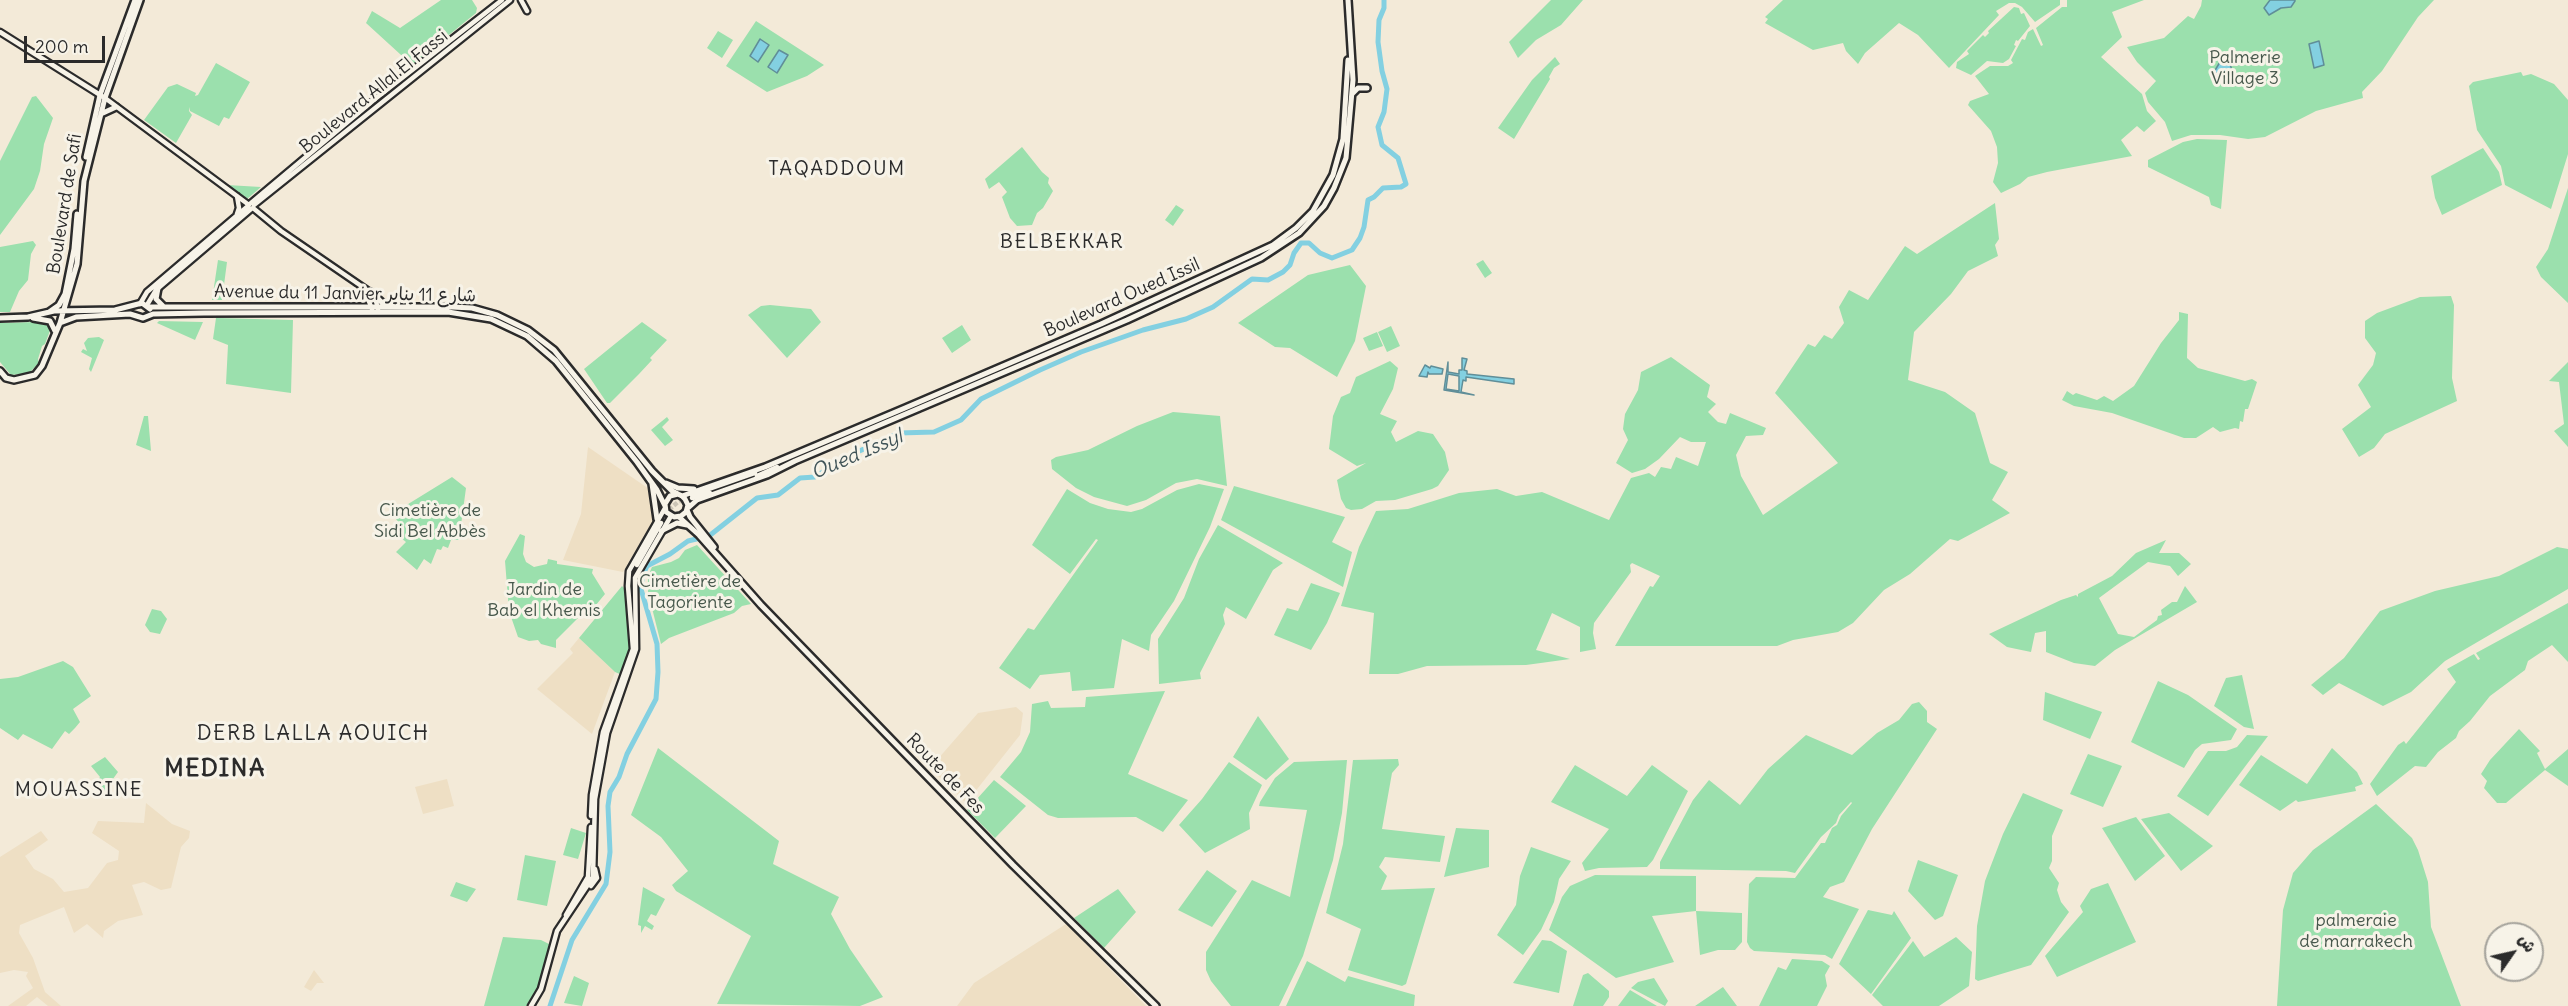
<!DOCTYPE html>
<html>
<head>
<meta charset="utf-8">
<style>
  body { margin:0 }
  #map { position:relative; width:2568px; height:1006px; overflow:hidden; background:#f3ead8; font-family:Delius,"Playpen Sans Arabic",sans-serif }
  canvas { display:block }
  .north { position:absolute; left:2484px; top:922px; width:60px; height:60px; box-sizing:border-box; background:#f7f3e8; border:2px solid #a5a39c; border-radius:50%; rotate:56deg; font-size:16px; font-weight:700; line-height:24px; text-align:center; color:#2b2b2b }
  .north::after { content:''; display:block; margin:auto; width:21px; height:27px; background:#2b2b2b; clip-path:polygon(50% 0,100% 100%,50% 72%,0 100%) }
  .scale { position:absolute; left:24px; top:36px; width:81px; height:27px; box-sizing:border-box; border:3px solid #2b2b2b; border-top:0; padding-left:8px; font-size:18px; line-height:21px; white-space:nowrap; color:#2b2b2b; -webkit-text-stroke:4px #f7f3e8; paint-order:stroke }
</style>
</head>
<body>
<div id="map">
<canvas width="2568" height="1006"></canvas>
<div class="north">ش</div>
<div class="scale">200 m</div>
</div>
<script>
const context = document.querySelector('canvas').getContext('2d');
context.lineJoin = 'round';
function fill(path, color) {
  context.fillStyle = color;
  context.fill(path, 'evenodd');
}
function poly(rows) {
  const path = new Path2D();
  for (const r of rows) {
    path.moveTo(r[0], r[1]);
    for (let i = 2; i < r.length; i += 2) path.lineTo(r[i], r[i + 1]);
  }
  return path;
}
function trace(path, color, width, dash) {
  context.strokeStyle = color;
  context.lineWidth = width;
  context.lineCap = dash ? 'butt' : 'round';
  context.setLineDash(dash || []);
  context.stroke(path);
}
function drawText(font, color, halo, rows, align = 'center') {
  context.font = font + ' Delius,"Playpen Sans Arabic",sans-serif';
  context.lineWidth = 6;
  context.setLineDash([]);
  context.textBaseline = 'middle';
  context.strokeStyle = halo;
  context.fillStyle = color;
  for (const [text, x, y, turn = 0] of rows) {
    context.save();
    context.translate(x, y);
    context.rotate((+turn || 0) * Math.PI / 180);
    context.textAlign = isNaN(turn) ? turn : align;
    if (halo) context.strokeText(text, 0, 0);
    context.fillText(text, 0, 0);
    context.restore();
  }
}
fill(poly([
  [588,447,652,491,655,517,623,572,563,560,581,514],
  [579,638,615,672,592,734,537,689,573,653,570,649],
  [1016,707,1023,713,1020,735,966,803,930,768,978,713],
  [447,779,454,806,423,814,415,787],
  [146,803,172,824,190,831,189,838,181,847,171,888,161,890,144,882,132,885,143,915,118,921,104,931,103,938,87,924,74,933,64,907,20,925,19,933,33,958,45,992,61,1006,48,1006,37,997,26,1006,8,1006,33,988,26,976,28,972,14,970,0,973,0,857,41,831,48,840,25,856,34,869,53,879,64,892,88,888,107,863,118,860,119,851,92,833,98,821,144,823],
  [1066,924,1146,1006,957,1006,974,983],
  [314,970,324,983,317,983,311,991,304,987]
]), '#eedfc4');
fill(poly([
  [441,0,472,0,477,8,476,13,412,65,366,23,372,11,400,28],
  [1551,0,1583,0,1561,25,1536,40,1518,58,1509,42],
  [1783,0,2060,0,2060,5,2035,22,2022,7,2015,3,2009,3,1996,11,1999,15,1949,68,1918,35,1899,23,1865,53,1858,64,1846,51,1843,43,1813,50,1765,23,1768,19,1765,17],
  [2067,0,2144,0,2112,12,2122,37,2101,57,2142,94,2147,111,2156,121,2144,132,2137,126,2121,140,2132,156,2047,172,2028,177,2020,184,2001,193,1993,182,1998,163,1997,147,1991,131,1968,105,1970,101,1989,94,1975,76,1990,66,2008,66,2013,63,2011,60,2022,39,2025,40,2028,32,2033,29,2041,46,2043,45,2036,28,2062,7,2067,7],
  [2202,0,2434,0,2418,17,2382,71,2362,92,2363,98,2316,111,2265,137,2248,139,2220,135,2191,135,2172,141,2165,122,2148,102,2145,93,2156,81,2137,62,2127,47,2164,38,2188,16,2194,19,2201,6],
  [2014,7,2019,8,2021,14,2024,13,2030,26,2018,41,2016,40,2014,45,2016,46,2009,59,2003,63,1987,61,1971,75,1956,68,1957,62,1969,54,1967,51,1983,35,1985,37,1989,33,1988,31],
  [756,21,824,65,807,76,767,92,726,66],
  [718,31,733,40,722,58,707,48],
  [1555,57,1560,64,1554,68,1549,77,1550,79,1514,139,1498,128,1532,80],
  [216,63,250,82,229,119,224,117,219,126,190,111,190,107,189,111,192,115,176,143,144,120,168,87,177,84,196,93,195,96,198,95],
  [2521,72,2523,76,2531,74,2554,84,2568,100,2568,154,2551,209,2505,185,2501,166,2477,130,2469,86,2473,82],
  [36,96,53,118,44,144,40,171,34,189,0,235,0,161,32,97],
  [2197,139,2227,140,2221,209,2211,205,2209,197,2148,167,2148,160,2183,142],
  [1022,147,1042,172,1049,178,1048,183,1053,191,1043,208,1037,213,1032,225,1017,226,1010,218,1002,197,1007,192,999,182,989,189,985,179],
  [2483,148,2499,172,2502,185,2442,215,2435,198,2431,176],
  [227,185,261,187,246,200],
  [2568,188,2568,303,2541,277,2536,267,2548,249],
  [1995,203,1999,239,1995,245,1998,256,1968,271,1951,294,1914,332,1908,380,1945,392,1975,413,1990,463,2008,472,1992,500,2010,513,1958,541,1950,539,1910,574,1884,590,1853,623,1838,632,1793,640,1777,646,1615,646,1650,586,1653,587,1660,576,1632,563,1630,565,1631,572,1594,623,1593,633,1596,649,1580,652,1580,627,1552,613,1536,650,1570,659,1526,665,1427,666,1398,674,1369,674,1374,613,1341,606,1359,547,1376,511,1408,509,1459,493,1497,489,1516,496,1542,492,1609,520,1631,478,1649,473,1655,477,1661,467,1671,469,1676,457,1698,466,1706,442,1691,442,1680,437,1659,459,1645,469,1632,473,1616,463,1628,440,1623,429,1625,414,1638,390,1641,372,1671,357,1710,385,1707,397,1716,404,1708,412,1718,422,1726,424,1730,413,1766,428,1763,435,1746,436,1736,455,1741,476,1763,515,1838,463,1775,393,1808,344,1815,347,1824,335,1832,339,1844,323,1839,307,1849,290,1868,300,1905,246,1917,254],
  [1176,205,1184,210,1173,226,1165,220],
  [33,241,36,245,31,254,28,280,19,291,10,312,0,312,0,247],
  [218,260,227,262,222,300,212,300],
  [1483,260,1492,273,1485,278,1476,264],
  [1350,265,1366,286,1355,341,1337,377,1290,348,1275,347,1238,323,1308,275],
  [2451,296,2454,305,2452,378,2457,401,2385,434,2374,448,2359,457,2342,429,2371,407,2358,385,2373,365,2376,353,2365,338,2365,321,2377,313,2420,297],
  [770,305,811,309,821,322,787,358,748,315,761,306],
  [2179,312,2188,314,2187,358,2198,368,2245,381,2252,379,2257,382,2248,409,2245,409,2243,422,2240,421,2239,429,2235,428,2220,432,2213,427,2196,438,2184,438,2112,413,2074,406,2062,400,2067,391,2073,395,2076,393,2097,400,2104,396,2113,401,2134,386,2161,343,2179,320],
  [216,318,293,320,291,393,226,384,228,345,213,339],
  [159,321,203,322,195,340,157,323],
  [35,322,46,323,51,328,45,344,42,346,38,359,39,363,29,373,11,375,0,362,0,323],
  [642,322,667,340,650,358,652,360,639,374,610,403,607,403,584,369],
  [962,325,971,340,952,353,942,338],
  [1391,326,1400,346,1387,352,1378,332],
  [1377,332,1383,346,1369,351,1363,338],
  [99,337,104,340,91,372,89,369,92,358,81,352,83,349,87,351,84,343,88,338],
  [1390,361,1398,368,1393,389,1380,414,1397,421,1391,432,1396,442,1418,431,1433,434,1445,452,1449,470,1438,486,1432,489,1395,500,1376,501,1362,509,1351,510,1346,508,1341,499,1337,480,1366,463,1357,466,1329,449,1333,416,1341,397,1350,393,1356,377],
  [2568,362,2568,447,2554,431,2564,424,2559,382,2549,381],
  [1173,412,1220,416,1227,486,1197,479,1176,483,1146,500,1127,506,1094,497,1076,488,1052,469,1051,460,1056,457,1088,450,1137,426],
  [144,416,148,416,151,451,136,445],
  [667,417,669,420,662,427,673,440,665,446,651,430],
  [452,477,466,488,459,540,451,540,448,548,443,546,441,550,437,549,431,564,424,559,417,570,396,552,406,542,401,538,403,535,400,531,400,524,392,514],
  [1199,484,1224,489,1210,527,1174,601,1151,635,1149,651,1122,639,1114,688,1072,691,1070,672,1040,675,1030,689,999,668,1028,628,1034,630,1098,540,1096,539,1070,574,1032,545,1067,489,1090,503,1108,509,1131,512,1142,509,1177,490],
  [1234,486,1345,517,1332,542,1352,552,1343,587,1221,520],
  [1218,525,1283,563,1273,570,1246,619,1226,607,1223,615,1225,624,1200,673,1201,679,1159,684,1158,639,1184,598,1199,559],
  [520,534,525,536,523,554,526,562,534,567,547,564,548,559,557,561,557,564,593,569,592,573,605,594,586,617,580,616,556,640,556,648,541,644,538,640,529,641,518,637,509,611,505,561],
  [2166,540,2159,553,2179,553,2191,564,2178,576,2170,566,2148,562,2099,598,2118,634,2134,637,2157,620,2158,616,2162,615,2161,610,2172,602,2177,602,2185,586,2197,602,2115,650,2095,666,2074,663,2046,652,2046,631,2035,633,2031,652,2007,647,1989,634,2061,600,2076,595,2078,597,2078,594,2112,576,2136,553],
  [697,545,751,604,742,606,734,613,669,638,661,644,648,592,648,576,652,567,671,562,679,558,685,550],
  [2557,547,2568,549,2568,589,2445,661,2411,692,2383,706,2339,683,2323,695,2311,685,2344,658,2380,611,2435,591,2499,576],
  [1311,583,1340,593,1327,623,1311,650,1274,635,1287,608,1298,611],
  [622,586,624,588,627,596,631,634,631,649,622,675,615,672,579,638],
  [2568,603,2568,662,2552,645,2528,661,2525,670,2490,696,2470,721,2459,731,2456,738,2438,752,2426,767,2415,766,2377,796,2370,784,2398,745,2404,741,2406,744,2456,682,2447,669,2474,654,2478,660,2480,659,2476,653],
  [152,609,161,611,167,619,160,634,150,632,145,625],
  [63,661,73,667,91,696,73,709,80,722,75,728,69,734,65,731,52,749,23,734,18,740,0,728,0,679,18,677],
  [2242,675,2254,729,2244,727,2214,706,2226,678],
  [2158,681,2188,695,2237,729,2231,740,2202,744,2195,750,2184,768,2131,742],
  [1165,691,1128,774,1188,800,1163,832,1136,817,1058,818,1048,815,1000,777,1021,752,1030,732,1032,704,1048,701,1051,708,1085,707,1086,697],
  [2045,692,2102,712,2090,739,2043,720],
  [1919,702,1927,711,1927,722,1937,729,1872,829,1844,882,1830,887,1823,897,1859,909,1832,959,1825,955,1754,951,1750,948,1747,942,1749,884,1756,877,1795,878,1821,843,1825,843,1832,828,1837,825,1841,816,1852,803,1851,802,1839,815,1836,823,1821,837,1795,873,1786,871,1660,869,1660,862,1693,800,1709,780,1740,805,1768,769,1806,735,1852,755,1877,733,1899,720,1912,704],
  [1258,716,1289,759,1266,780,1233,757],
  [2519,729,2540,751,2537,753,2545,769,2568,749,2568,786,2545,770,2506,803,2497,803,2484,788,2487,781,2481,774,2490,760],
  [2247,735,2268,736,2208,816,2177,796,2208,751,2226,751,2237,747],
  [658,748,779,841,773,864,839,897,831,914,850,949,883,997,860,1006,717,1004,751,936,676,891,672,885,688,871,661,837,631,815],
  [2332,748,2357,772,2363,784,2355,787,2356,791,2298,802,2296,800,2280,811,2239,785,2261,755,2307,784],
  [2088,754,2122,766,2103,807,2070,794],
  [105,757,118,772,110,783,111,793,103,797,95,785,100,777,91,766],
  [1398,759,1399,765,1392,773,1382,829,1445,836,1440,862,1385,857,1379,867,1387,876,1381,890,1435,888,1406,984,1402,986,1348,970,1361,929,1326,913,1343,844,1353,760],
  [1347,760,1342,813,1333,860,1303,956,1279,1006,1231,1006,1211,981,1206,970,1206,952,1252,880,1290,897,1307,810,1259,806,1260,802,1275,778,1294,762],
  [1229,762,1262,785,1249,813,1250,829,1205,853,1179,825,1202,799],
  [1575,765,1627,796,1652,765,1688,791,1653,860,1647,867,1599,868,1585,871,1582,863,1609,829,1551,802],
  [994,780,1026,806,995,838,967,810],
  [2023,793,2063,810,2052,836,2052,861,2049,868,2059,883,2057,890,2061,902,2069,912,2031,965,1978,981,1975,979,1977,926,1985,881,2003,834],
  [2376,804,2412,838,2418,850,2428,882,2431,927,2461,1006,2277,1006,2283,910,2293,873,2313,850],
  [2169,813,2213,846,2181,871,2141,819],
  [2136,817,2165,856,2135,881,2102,828],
  [571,828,586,833,578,859,563,855],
  [1456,828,1489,830,1489,867,1444,877],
  [1531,847,1571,861,1559,879,1554,902,1541,930,1523,955,1497,935,1516,905,1520,876],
  [525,855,556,861,547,906,517,900],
  [1918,860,1958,875,1943,916,1935,920,1908,891],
  [1207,870,1237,891,1212,927,1178,910],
  [1595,875,1696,876,1696,911,1742,913,1742,942,1735,950,1718,950,1700,955,1696,911,1652,916,1674,962,1616,978,1549,930,1562,897,1570,886],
  [456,882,476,889,467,902,450,896],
  [2108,883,2136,942,2057,977,2045,956,2083,912,2080,906,2091,889],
  [643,887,665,899,656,916,651,914,647,921,654,926,652,930,645,926,641,933,641,926,638,925],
  [1118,889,1136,912,1104,948,1074,918],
  [1868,910,1892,915,1894,911,1911,938,1871,994,1839,964],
  [503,937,541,940,549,944,539,988,527,1006,484,1006],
  [1956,937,1972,952,1969,986,1939,1006,1883,1006,1872,995,1913,941,1924,957],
  [1542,940,1551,941,1567,951,1559,993,1513,983],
  [1792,959,1822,961,1830,966,1825,975,1827,986,1817,1006,1759,1006,1778,967,1786,970],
  [1307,961,1345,982,1348,976,1415,995,1414,1006,1286,1006],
  [1588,973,1609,991,1609,997,1603,1006,1573,1006,1583,975],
  [574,976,589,983,582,1006,564,1003],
  [1654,978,1668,1001,1665,1006,1631,988,1638,982],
  [1723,987,1737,1006,1695,1006],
  [1630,990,1657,1006,1618,1006]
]), '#9be0ad');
const water = poly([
  [2270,0,2295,0,2295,1,2291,7,2281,8,2269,15,2264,8,2270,0],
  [760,39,769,45,758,62,750,56,760,39],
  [2319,41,2324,65,2314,68,2309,44,2319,41],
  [779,50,788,55,777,73,768,67,779,50],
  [2220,62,2229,63,2231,67,2232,72,2226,73,2224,78,2214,72,2220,62],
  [1462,358,1467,359,1464,370,1467,371,1467,374,1514,379,1514,384,1466,377,1466,381,1463,380,1461,392,1474,395,1444,390,1448,362,1448,372,1459,374,1459,370,1462,370,1462,358],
  [1448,374,1459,376,1459,391,1446,389,1448,374],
  [1425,365,1430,368,1431,366,1443,369,1442,374,1429,374,1428,372,1427,377,1419,376,1425,365]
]);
fill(water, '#83d0e1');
trace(water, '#608e98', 1.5);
trace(poly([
  [550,1006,572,940,606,884,610,852,608,806,610,792,619,777,627,754,656,699,658,672,657,644,641,589,643,575,647,566,670,554,688,541,709,536,757,498,778,495,800,478,815,477,844,458,899,433,934,432,961,420,981,399,1040,370,1081,352,1143,330,1186,319,1213,307,1252,279,1268,280,1283,272,1290,265,1294,253,1301,243,1309,243,1320,253,1332,258,1352,250,1360,238,1364,227,1368,200,1374,197,1383,188,1401,187,1406,184,1398,158,1382,145,1378,127,1384,112,1387,89,1382,71,1378,42,1379,20,1384,8,1384,0]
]), '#83d0e1', 5);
trace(poly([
  [664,514,678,502,691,496]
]), '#cbc4b5', 4.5, [4.5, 2]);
const secondary = poly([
  [521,0,527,11],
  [0,32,105,98,249,205],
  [251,203,375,99,502,0],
  [254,205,510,0],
  [253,208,281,231,370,292,375,297,378,309],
  [237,214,239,208,237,196],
  [364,289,372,309],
  [140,304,147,292,248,206],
  [147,305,156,290,251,209],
  [757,476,777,467],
  [692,495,755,473],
  [692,498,710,493],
  [637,565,661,523],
  [591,816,592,795,603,732,633,649,628,586,629,571,665,508],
  [591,886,597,878,595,869],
  [566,915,588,877,591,827],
  [531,1006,541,989,557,931,593,877,595,799,607,733,636,649,635,578,671,516]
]);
const primary = poly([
  [1352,94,1358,88,1367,88],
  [103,113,116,107],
  [86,157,100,95,135,0],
  [158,288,156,299,163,306],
  [370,292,386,306],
  [149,307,452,307,472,308,497,315,528,330,554,350,652,471,672,491,682,496,685,499,688,505,686,512,681,516,674,517,666,512,665,504,670,496,678,494],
  [49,312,59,305,65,294,74,249,77,214],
  [0,318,28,317,54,311,115,310,142,303,150,309],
  [33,318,50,321,55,331],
  [60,323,76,317,130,314,143,318,153,314,204,313,448,312,491,319,527,336,556,361,637,462,657,490,665,506],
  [0,371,6,378,14,380,35,375,42,366,60,323,77,264,84,181,105,98,140,0],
  [666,483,678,488,694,489],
  [652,484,657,519],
  [682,496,765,467,905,408,1101,324,1273,245,1296,228,1313,211,1333,175,1343,139,1348,60],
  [688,508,697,500,767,475,795,461,1127,320,1261,258,1299,233,1324,206,1334,188,1346,158,1353,80,1348,0],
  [687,510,690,517,714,547],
  [679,517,699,535,761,605,1013,865,1156,1006],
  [661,531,677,523,687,525]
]);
trace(secondary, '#2b2b2b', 9);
trace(primary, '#2b2b2b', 10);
trace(secondary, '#f7f3e8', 4.5);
trace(primary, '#f7f3e8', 5);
drawText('18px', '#47584c', '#f7f3e8', [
  ["Palmerie",2245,58],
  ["Village 3",2245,79],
  ["Cimetière de",430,511],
  ["Sidi Bel Abbès",430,532],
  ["Cimetière de",690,582],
  ["Tagoriente",690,603],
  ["Jardin de",544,590],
  ["Bab el Khemis",544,611],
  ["palmeraie",2356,921],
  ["de marrakech",2356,942]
]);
drawText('18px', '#2b2b2b', '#f7f3e8', [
  ["Boulevard Allal El Fassi",374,92,-39],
  ["Boulevard de Safi",65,204,-81],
  ["Avenue du 11 Janvier شارع 11 يناير",345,294,1],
  ["Boulevard Oued Issil",1122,298,-24],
  ["Route de Fes",945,774,46]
]);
context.letterSpacing = '1.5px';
drawText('20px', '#2b2b2b', '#f7f3e8', [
  ["TAQADDOUM",837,169],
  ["BELBEKKAR",1062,242],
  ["MOUASSINE",79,790]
]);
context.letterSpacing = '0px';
drawText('italic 20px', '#415458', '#f7f3e8', [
  ["Oued Issyl",857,455,-23]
]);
context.letterSpacing = '1.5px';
drawText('21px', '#2b2b2b', '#f7f3e8', [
  ["DERB LALLA AOUICH",313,734]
]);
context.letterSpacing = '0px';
context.letterSpacing = '1.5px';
drawText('bold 24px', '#2b2b2b', '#f7f3e8', [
  ["MEDINA",215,769]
]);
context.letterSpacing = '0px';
</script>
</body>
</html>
